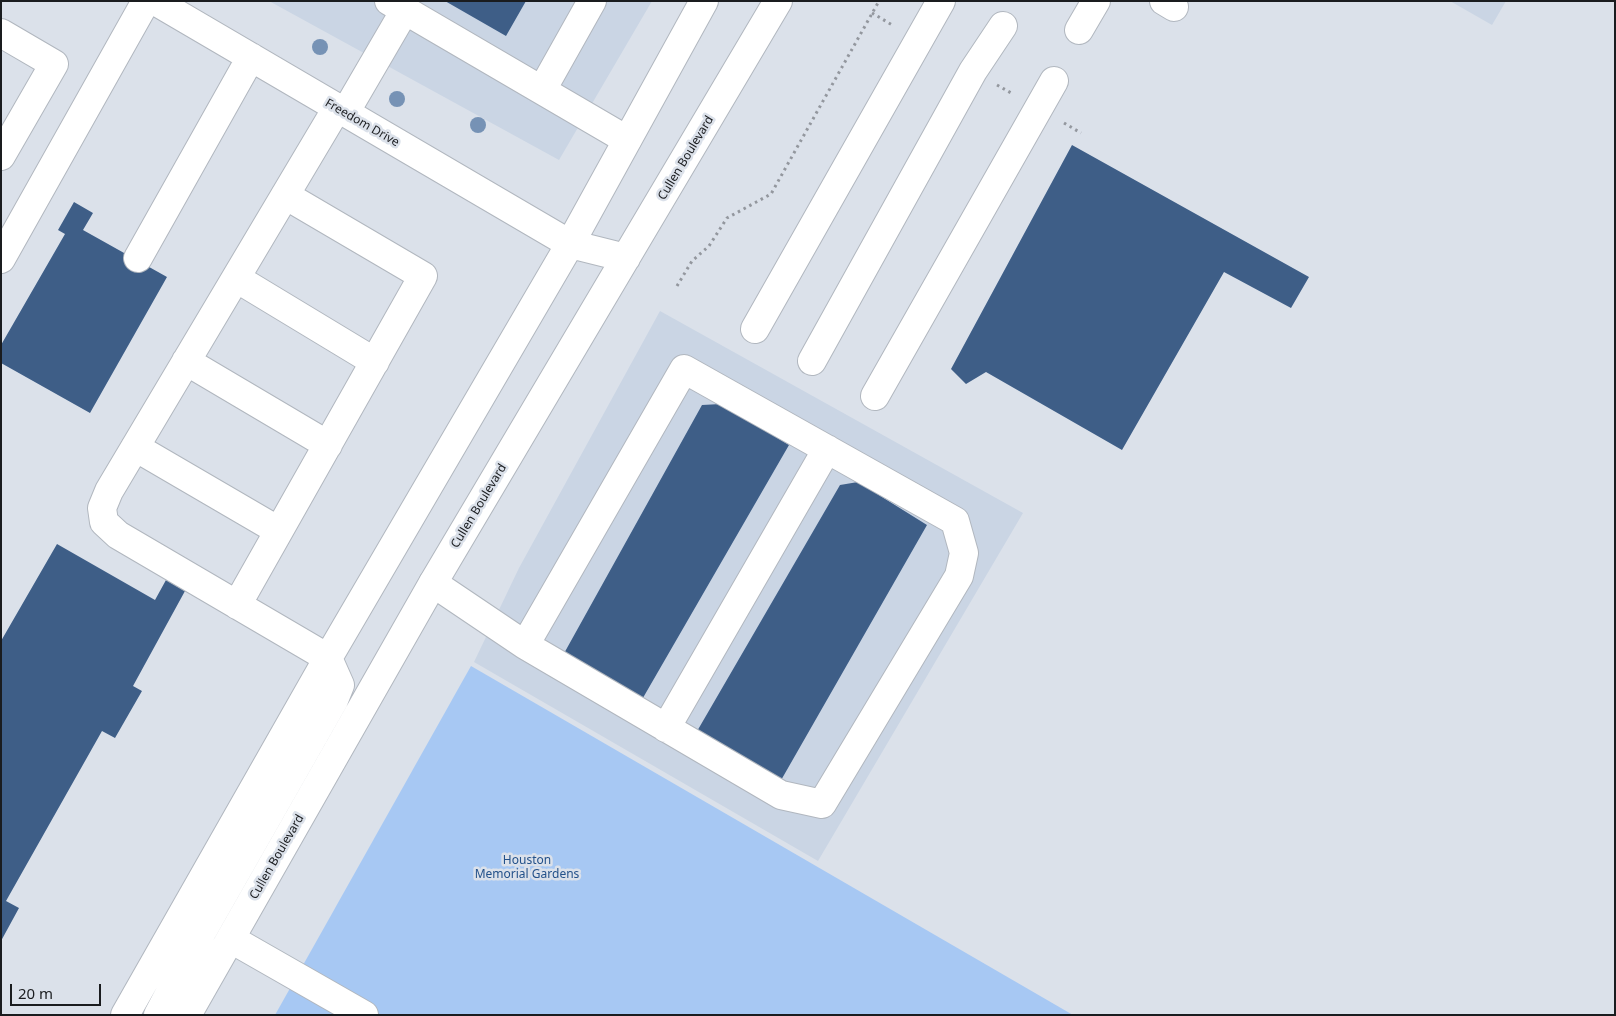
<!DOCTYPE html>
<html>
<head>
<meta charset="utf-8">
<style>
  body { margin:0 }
  #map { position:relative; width:1616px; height:1016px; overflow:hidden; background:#dbe1ea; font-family:"Noto Sans",sans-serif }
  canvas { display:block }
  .frame { position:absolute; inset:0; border:2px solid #1a1c1f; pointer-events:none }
  .scale { position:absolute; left:10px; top:984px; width:91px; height:22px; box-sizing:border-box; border:2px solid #1a1c1f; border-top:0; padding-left:6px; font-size:15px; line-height:18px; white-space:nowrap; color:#1a1c1f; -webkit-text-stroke:4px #dbe1ea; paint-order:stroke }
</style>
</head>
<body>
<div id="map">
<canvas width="1616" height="1016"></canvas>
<div class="frame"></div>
<div class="scale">20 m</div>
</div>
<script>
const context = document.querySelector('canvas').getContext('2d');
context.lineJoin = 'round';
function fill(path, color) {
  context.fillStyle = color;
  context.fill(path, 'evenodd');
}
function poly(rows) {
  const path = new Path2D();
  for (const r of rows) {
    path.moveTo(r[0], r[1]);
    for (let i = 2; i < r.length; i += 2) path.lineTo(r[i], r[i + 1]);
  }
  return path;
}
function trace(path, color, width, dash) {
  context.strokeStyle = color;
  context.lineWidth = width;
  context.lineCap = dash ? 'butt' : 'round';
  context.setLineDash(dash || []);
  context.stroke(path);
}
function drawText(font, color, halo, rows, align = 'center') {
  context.font = font + ' "Noto Sans",sans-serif';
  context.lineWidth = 5;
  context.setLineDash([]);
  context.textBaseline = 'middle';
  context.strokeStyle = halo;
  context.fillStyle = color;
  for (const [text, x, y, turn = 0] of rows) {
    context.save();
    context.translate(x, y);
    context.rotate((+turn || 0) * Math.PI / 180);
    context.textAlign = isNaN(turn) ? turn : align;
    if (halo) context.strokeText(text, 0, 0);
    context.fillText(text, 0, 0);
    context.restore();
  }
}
fill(poly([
  [269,1,652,1,559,160],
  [1450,1,1506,1,1492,25],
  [660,311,1023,513,818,861,474,662,519,568]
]), '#cad5e4');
fill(poly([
  [471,666,1073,1015,275,1015]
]), '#a7c8f3');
fill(poly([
  [445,1,526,1,506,36],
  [1072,145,1309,277,1291,308,1224,272,1122,450,986,372,966,384,951,369],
  [74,202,93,213,83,230,167,277,90,413,1,363,1,345,65,234,58,230],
  [721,404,789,445,640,703,562,657,702,405],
  [858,482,927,525,780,782,696,733,840,485],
  [57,544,155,600,166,580,185,591,133,686,142,691,115,738,102,731,6,901,19,908,1,941,1,641]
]), '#3e5e87');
const minor = poly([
  [155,1,570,244],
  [389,1,627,140],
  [1164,1,1174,7],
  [1079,30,1096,1],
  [1,33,54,64,1,156],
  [542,90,592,1],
  [345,113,405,10],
  [138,258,251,57],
  [1,259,146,1],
  [236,278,375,362],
  [755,329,941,1],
  [186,361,328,445],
  [812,361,973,71,1003,26],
  [875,396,1054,81],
  [135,447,279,531],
  [433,583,525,645,684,369,955,521,964,553,959,576,822,804,781,795,525,645],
  [237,605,423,276,285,195],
  [328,658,118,535,104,522,102,508,109,491,337,108],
  [666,728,827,449],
  [231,939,364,1015]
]);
const major = poly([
  [570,244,626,258],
  [125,1015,328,658,570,244,704,1],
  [158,1015,203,930,334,700,340,685,328,658],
  [187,1015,433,583,778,1]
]);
trace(minor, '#b1b7bf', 30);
trace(major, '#b1b7bf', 30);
trace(poly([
  [872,13,894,26],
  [997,85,1013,94],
  [1064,123,1081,133],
  [677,286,692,261,709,246,727,218,771,194,879,1]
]), '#93979e', 3, [2.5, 4]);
trace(minor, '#fff', 28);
trace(major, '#fff', 28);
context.fillStyle = '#7692b5';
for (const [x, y] of [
  [320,47],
  [397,99],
  [478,125]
]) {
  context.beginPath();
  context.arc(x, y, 8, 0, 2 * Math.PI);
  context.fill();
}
drawText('12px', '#1a1c1f', '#dbe1ea', [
  ["Freedom Drive",362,123,30],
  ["Cullen Boulevard",686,158,-59],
  ["Cullen Boulevard",479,506,-59],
  ["Cullen Boulevard",277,857,-60]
]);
drawText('12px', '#23518a', '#dbe1ea', [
  ["Houston",527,861],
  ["Memorial Gardens",527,875]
]);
</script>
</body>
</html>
